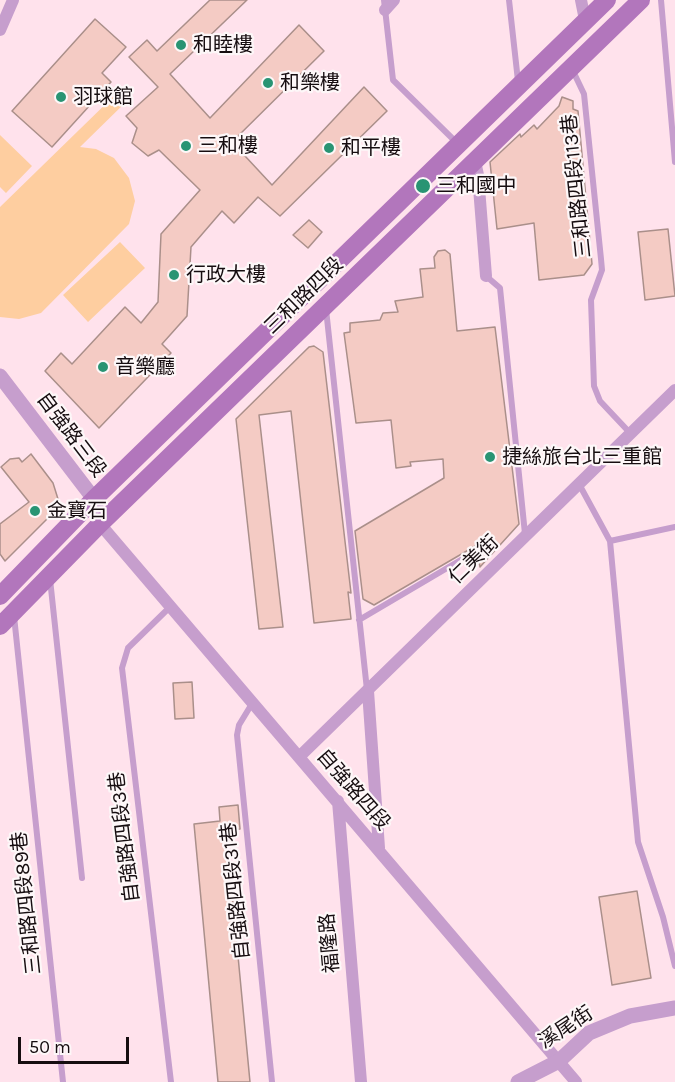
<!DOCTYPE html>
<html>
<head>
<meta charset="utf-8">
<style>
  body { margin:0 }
  #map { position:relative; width:675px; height:1082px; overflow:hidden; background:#ffe2ec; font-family:Karla,sans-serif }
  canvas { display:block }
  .scale { position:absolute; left:18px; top:1037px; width:111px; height:27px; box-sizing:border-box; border:3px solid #160d10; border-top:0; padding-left:8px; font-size:18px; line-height:21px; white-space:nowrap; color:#160d10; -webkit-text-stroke:4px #fdf7f8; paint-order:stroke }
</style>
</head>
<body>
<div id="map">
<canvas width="675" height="1082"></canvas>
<div class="scale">50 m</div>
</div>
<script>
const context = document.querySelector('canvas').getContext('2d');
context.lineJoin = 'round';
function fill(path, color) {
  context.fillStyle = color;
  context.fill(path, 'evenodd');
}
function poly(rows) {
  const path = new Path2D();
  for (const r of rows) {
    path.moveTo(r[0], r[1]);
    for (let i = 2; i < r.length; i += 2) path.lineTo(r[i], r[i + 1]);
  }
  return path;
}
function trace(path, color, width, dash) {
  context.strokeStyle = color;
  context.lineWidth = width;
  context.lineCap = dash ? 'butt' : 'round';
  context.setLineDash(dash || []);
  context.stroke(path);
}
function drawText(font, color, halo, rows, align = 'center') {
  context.font = font + ' Karla,"Noto Sans TC",sans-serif';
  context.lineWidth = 4.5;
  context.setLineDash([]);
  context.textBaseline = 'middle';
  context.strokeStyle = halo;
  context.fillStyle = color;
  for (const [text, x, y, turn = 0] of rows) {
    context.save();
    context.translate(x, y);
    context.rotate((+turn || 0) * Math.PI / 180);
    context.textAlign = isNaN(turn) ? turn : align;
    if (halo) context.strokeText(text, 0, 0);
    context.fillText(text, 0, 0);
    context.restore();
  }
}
fill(poly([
  [119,91,128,100,80,147,96,149,114,158,129,178,135,201,129,224,41,313,19,319,0,317,0,207],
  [0,135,32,166,6,193,0,187],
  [120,242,145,268,88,322,63,295]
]), '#fecea0');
const building = poly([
  [210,0,247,0,170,74,210,118,299,25,324,51,232,142,272,185,364,87,387,111,280,216,258,197,234,223,222,211,191,247,187,316,162,344,171,353,99,428,45,371,61,353,72,364,125,307,141,323,158,302,161,234,200,190,159,150,148,156,132,143,137,128,126,116,158,87,129,57,147,40,157,51,210,0],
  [95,19,126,47,102,73,111,82,52,147,12,111,95,19],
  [562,97,573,101,573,109,578,111,592,264,584,275,539,280,534,223,497,229,490,162,520,134,521,137,534,125,537,129,559,106,562,97],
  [309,220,322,232,308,248,293,235,309,220],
  [668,229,675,296,645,300,638,232,668,229],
  [445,250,450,254,457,331,495,327,519,524,480,567,478,556,481,550,477,545,374,605,363,599,355,531,444,478,443,459,410,462,411,466,396,468,391,420,356,423,344,333,350,332,350,323,380,320,383,313,398,312,395,301,423,297,420,269,435,268,434,257,438,251,445,250],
  [314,346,323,352,351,593,348,592,351,619,314,623,291,411,259,415,283,627,259,629,236,419,309,347,314,346],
  [31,454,53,483,58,499,50,516,5,561,0,554,0,524,29,502,1,467,10,459,19,458,22,462,31,454],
  [192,682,194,718,175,719,173,683,192,682],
  [238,805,240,829,226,830,250,1082,218,1082,194,824,220,821,219,807,238,805],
  [637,891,651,978,612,985,599,897,637,891]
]);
fill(building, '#f4cbc4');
trace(building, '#aa8f8a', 1.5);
trace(poly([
  [384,0,393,80,458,144],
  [509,0,518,81],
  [661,0,675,162],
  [573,71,584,94,601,259,602,270,591,300,594,386,600,401,631,434],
  [486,276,500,288,525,534],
  [326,309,367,690],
  [579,484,610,541,638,842,663,917,675,966],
  [610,541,675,527],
  [50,579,82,878],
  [14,616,63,1082],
  [359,620,476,551],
  [253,702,239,725,237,735,272,1082],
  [171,1082,122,668,128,648,171,606]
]), '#c69ecd', 6);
trace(poly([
  [581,0,585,20],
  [385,10,394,0],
  [0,30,13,0],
  [475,161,478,175,486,276],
  [100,524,576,1082],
  [368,691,379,848],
  [299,757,675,390],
  [338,801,361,1082]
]), '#c69ecd', 12);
trace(poly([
  [0,376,94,499,100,524],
  [518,1082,559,1061,589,1033,630,1016,675,1008]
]), '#c69ecd', 15);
trace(poly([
  [0,596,94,499,607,0],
  [0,626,100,524,641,0]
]), '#b276bc', 18);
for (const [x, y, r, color] of [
  [181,45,6,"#299473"],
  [268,83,6,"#299473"],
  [61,97,6,"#299473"],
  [186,146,6,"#299473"],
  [329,148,6,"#299473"],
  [423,186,8,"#299473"],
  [174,275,6,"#299473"],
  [103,367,6,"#299473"],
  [490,457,6,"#299473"],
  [35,511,6,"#299473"]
]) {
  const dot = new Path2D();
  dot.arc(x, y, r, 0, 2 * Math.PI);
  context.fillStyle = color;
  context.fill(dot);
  trace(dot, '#fdf7f8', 2);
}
drawText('20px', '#160d10', '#fdf7f8', [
  ["和睦樓",193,45],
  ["和樂樓",280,83],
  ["羽球館",73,97],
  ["三和樓",198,146],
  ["和平樓",341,148],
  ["三和國中",436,186],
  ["行政大樓",186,275],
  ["音樂廳",115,367],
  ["捷絲旅台北三重館",502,457],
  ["金寶石",47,511]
], 'left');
drawText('20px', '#160d10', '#fdf7f8', [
  ["三和路四段113巷",577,186,-96],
  ["三和路四段",304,296,-44],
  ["自強路三段",71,435,53],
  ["仁美街",474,560,-44],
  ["自強路四段",353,790,49],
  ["自強路四段3巷",125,837,-97],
  ["自強路四段31巷",236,891,-96],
  ["三和路四段89巷",27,903,-96],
  ["福隆路",330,943,-95],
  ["溪尾街",566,1028,-33]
]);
</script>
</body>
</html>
